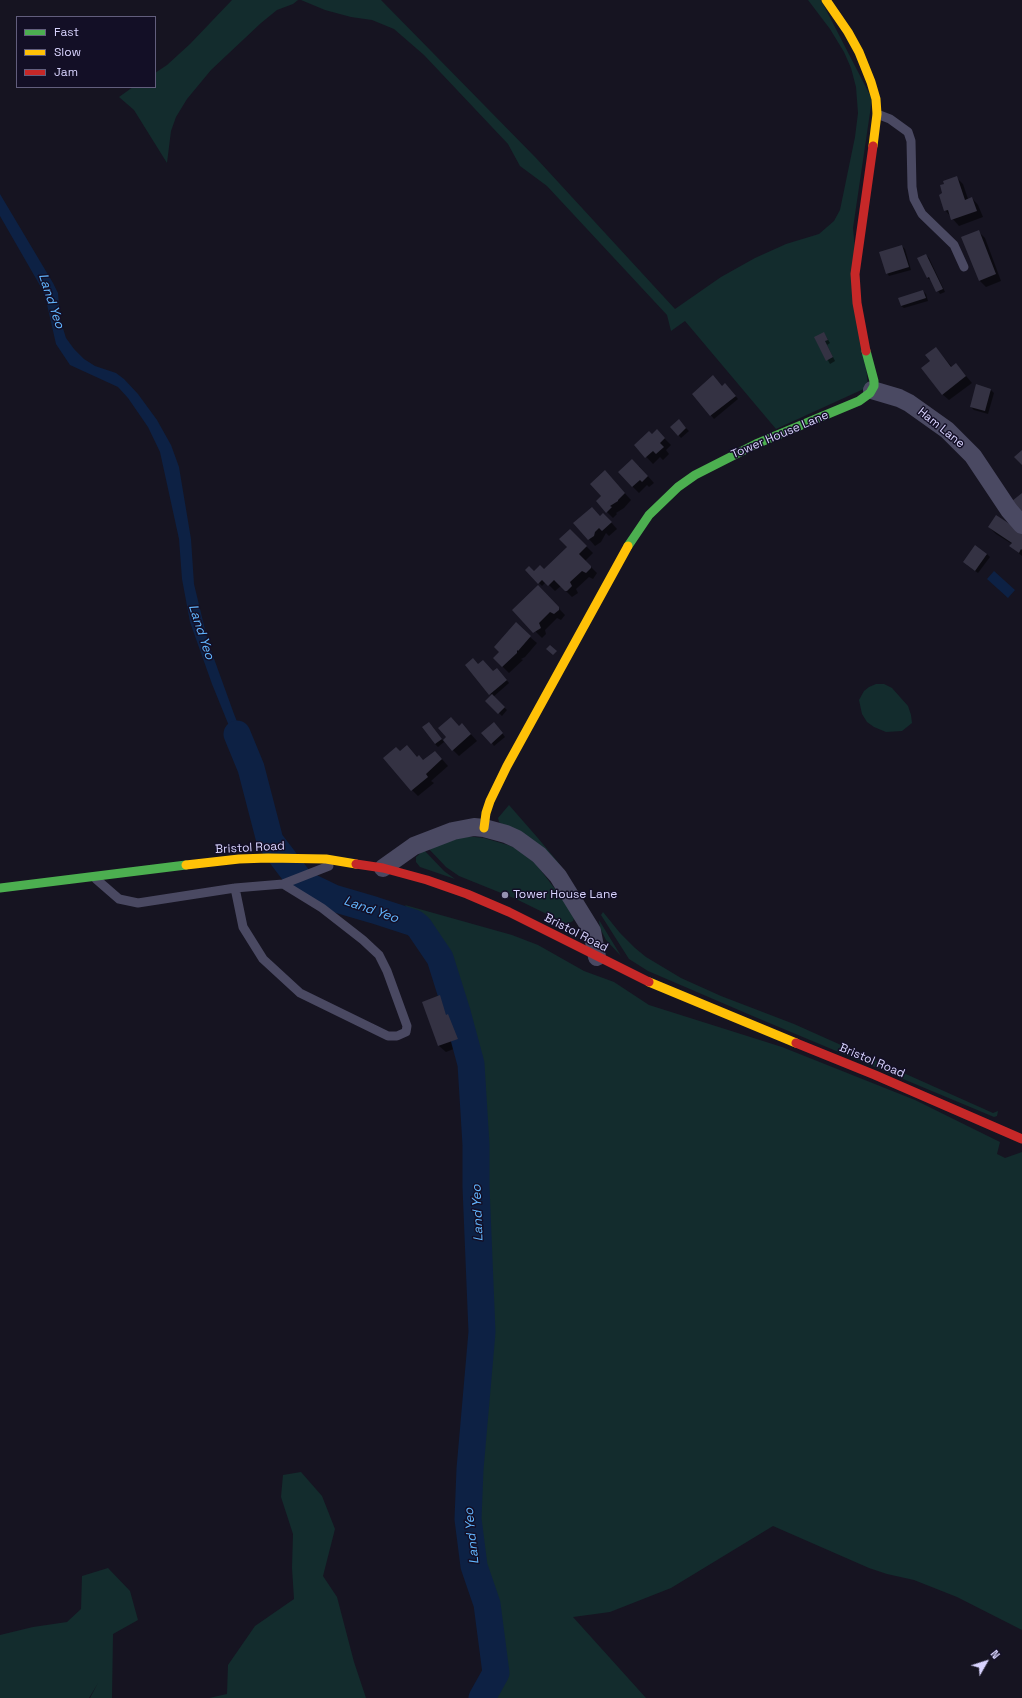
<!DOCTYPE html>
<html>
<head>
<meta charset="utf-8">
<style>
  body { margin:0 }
  #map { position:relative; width:1022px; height:1698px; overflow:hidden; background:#161421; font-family:"Space Grotesk",sans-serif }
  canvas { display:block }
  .legend { position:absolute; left:16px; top:16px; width:140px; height:72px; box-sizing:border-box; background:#130f26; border:1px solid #625e7d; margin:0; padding:5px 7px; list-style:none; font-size:12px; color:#d9d4ff }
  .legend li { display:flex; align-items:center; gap:8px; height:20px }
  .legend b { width:20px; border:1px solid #625e7d }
  .north { position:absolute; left:966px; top:1642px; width:40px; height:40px; -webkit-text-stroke:3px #130f26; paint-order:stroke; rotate:51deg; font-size:11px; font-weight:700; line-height:16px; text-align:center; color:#d9d4ff }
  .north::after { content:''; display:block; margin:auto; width:14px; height:18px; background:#d9d4ff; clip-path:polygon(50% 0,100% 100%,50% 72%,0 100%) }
</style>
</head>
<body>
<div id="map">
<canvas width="1022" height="1698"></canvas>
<ul class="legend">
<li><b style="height:5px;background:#4caf50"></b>Fast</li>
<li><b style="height:5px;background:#ffc107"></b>Slow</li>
<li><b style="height:5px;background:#c62828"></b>Jam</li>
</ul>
<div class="north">N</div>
</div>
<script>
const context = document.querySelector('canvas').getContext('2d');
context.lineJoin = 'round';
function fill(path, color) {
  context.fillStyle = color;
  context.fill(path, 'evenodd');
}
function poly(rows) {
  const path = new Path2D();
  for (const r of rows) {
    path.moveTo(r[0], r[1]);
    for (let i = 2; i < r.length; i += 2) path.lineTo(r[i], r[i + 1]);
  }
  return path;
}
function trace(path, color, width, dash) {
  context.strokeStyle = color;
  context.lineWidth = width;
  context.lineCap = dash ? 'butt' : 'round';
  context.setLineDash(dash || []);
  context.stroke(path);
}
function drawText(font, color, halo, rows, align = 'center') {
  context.font = font + ' "Space Grotesk",sans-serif';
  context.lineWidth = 3;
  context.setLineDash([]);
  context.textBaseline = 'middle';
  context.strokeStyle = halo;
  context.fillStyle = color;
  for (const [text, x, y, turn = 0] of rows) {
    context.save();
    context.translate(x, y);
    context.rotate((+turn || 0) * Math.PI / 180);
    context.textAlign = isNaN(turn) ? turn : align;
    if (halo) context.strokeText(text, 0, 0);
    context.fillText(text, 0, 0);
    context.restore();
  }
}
fill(poly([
  [232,0,298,0,293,4,277,10,261,23,211,70,187,99,176,117,171,131,167,163,134,110,119,97,133,87,155,87,155,73,167,65,190,44],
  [301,0,381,0,536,158,675,309,721,277,755,258,786,244,819,234,834,221,840,210,855,137,858,113,856,87,851,68,844,52,830,29,808,0,821,0,872,99,853,228,868,387,776,429,685,321,671,331,667,315,547,186,520,166,508,144,424,55,394,29,372,20,351,17,325,10],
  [876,684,884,684,892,688,908,706,911,715,912,723,902,731,886,732,874,727,867,722,862,714,859,700,864,691,869,687],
  [509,805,537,837,562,867,499,822,498,818],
  [466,836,484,838,508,845,518,849,536,864,565,902,574,918,573,921,567,924,516,899,459,876,446,867,428,848],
  [424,850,444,871,455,879,420,867,416,862,416,857],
  [405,905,512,935,538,945,584,971,614,982,649,1005,782,1047,915,1100,1000,1142,997,1154,1005,1158,1022,1152,1022,1630,957,1597,914,1580,887,1574,869,1568,773,1526,671,1588,610,1612,573,1617,646,1698,487,1698,496,1680,497,1666,493,1615,489,1591,479,1570,474,1542,472,1504,476,1470,476,1438,486,1340,484,1239,482,1219,473,1190,474,1083,472,1070,456,1011,438,963,423,931],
  [603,912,620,933,635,948,646,957,681,978,721,996,794,1024,993,1113,998,1111,997,1116,994,1117,755,1017,648,971,629,959,601,915],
  [599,920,621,956,606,940,600,928],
  [301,1472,322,1496,335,1529,323,1576,337,1597,354,1662,366,1698,209,1698,227,1694,228,1665,255,1626,294,1599,292,1568,293,1534,281,1497,283,1475],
  [108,1568,130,1591,138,1620,113,1634,112,1698,90,1698,98,1683,89,1698,0,1698,0,1635,33,1627,67,1622,81,1609,82,1576]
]), '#132c2d');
fill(poly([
  [0,194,53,283,58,293,60,319,66,338,74,349,84,359,95,366,116,373,124,379,138,394,157,420,171,445,179,467,191,539,194,584,208,642,234,714,255,767,243,769,238,748,212,684,190,622,182,579,179,539,160,452,148,427,128,398,118,387,70,365,56,344,46,300,42,289,0,216],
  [994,571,1015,590,1008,598,987,579]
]), '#0d2144');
fill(poly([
  [956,177,963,184,968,199,972,198,978,205,983,217,959,226,945,210,944,194,945,184],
  [978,231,985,238,1001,281,986,287,979,280],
  [902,246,905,249,911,270,889,276,887,273],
  [926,255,929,258,945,292,940,294,931,280,927,278],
  [923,291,926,294,928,301,904,308,901,306],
  [824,333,830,343,827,345,835,361,830,364,815,338],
  [936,348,952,367,956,364,972,383,949,400,942,394,931,361],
  [722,387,728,387,738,399,714,419,693,394],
  [991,390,994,393,988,414,974,410,971,407],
  [679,421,689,431,681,438,671,427],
  [652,435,663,437,671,445,666,450,669,454,663,460,660,457,653,464,635,445],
  [639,466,654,483,649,487,647,485,639,493,632,486],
  [611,478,631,500,624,508,616,513,617,514,613,518,607,512],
  [600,517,610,521,617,529,609,536,606,533,601,542,595,546,589,539],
  [989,527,1022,533,1022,556,1011,546,1012,544,996,534],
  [570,530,593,553,585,561,597,573,593,579,589,577,576,589,578,593,572,597,561,586,555,591,546,582,542,586,526,570,534,572,544,570,568,547],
  [987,554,990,557,978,573,967,565],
  [538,587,565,615,561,620,557,618,545,630,546,634,542,638,514,610],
  [530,637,537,643,525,657,521,659,523,660,509,673,494,658],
  [479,665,494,673,500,672,509,683,493,697,507,710,502,716,487,701,492,696],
  [432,726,444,742,438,747,435,744],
  [497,726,505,737,494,746,492,743],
  [459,727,468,731,477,741,459,756,453,750],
  [400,752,424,761,441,758,448,766,431,781,434,783,418,796,412,790],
  [440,996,446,1002,451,1019,454,1022,464,1045,446,1052,439,1046,423,1002]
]), '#0007');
trace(poly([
  [237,734,251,768,270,841,302,883,333,898,374,910,414,923,419,927,440,958,457,1012,471,1064,476,1145,476,1187,482,1332,470,1469,468,1519,474,1566,487,1604,496,1673,482,1698]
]), '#0d2144', 27);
fill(poly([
  [957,176,965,200,972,197,977,211,951,220,948,210,944,211,939,195,942,193,940,185,944,184,943,181],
  [979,230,996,274,979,281,961,237],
  [902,245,909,267,886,274,879,252],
  [926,254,943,289,936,292,929,277,927,278,917,258],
  [923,290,926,298,901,306,898,298],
  [824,332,828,340,825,341,833,357,826,361,814,337],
  [936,347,951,367,956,363,966,376,942,395,921,368,930,361,925,355],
  [713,375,722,386,725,383,736,396,710,416,692,394],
  [976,384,991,389,985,411,970,407],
  [679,419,686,428,678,436,670,427],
  [657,429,665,438,660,443,664,447,656,454,653,451,645,458,634,445,649,431,652,434],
  [1022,450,1022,465,1014,457],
  [632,459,648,476,642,482,640,480,632,487,618,472],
  [605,470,625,493,618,500,618,501,610,506,612,507,606,513,596,501,601,496,590,484],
  [1022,493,1022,513,1012,501],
  [592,507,600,516,603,513,612,522,602,531,599,528,595,532,594,536,588,540,573,523],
  [996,515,1022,532,1022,550,1021,549,1019,553,1009,546,1012,543,988,527],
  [570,529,587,546,579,554,591,566,591,568,586,573,582,571,570,582,572,586,567,591,565,591,554,580,548,586,542,580,538,584,525,570,529,566,534,571,540,565,544,569,567,547,559,539],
  [975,545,987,554,975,571,963,562],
  [538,585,559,607,559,610,554,614,550,612,539,623,541,628,533,633,512,610],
  [516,622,531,636,518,651,517,650,517,653,502,667,493,658,499,652,494,647],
  [550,645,557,651,553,655,546,649],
  [473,658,478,664,483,660,493,671,497,668,507,680,489,695,465,665],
  [492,694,505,707,498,714,485,701],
  [451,717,459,726,462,723,471,734,452,751,443,740,446,737,438,728],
  [429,722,442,739,435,744,422,727],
  [494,722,503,733,491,744,481,733],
  [407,745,417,757,419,755,423,760,435,751,442,759,426,774,428,777,411,791,383,758,396,747,400,751],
  [440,995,446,1015,448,1014,458,1039,438,1046,422,1002]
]), '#343243');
trace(poly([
  [877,114,890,119,908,132,911,141,912,187,914,199,922,214,954,245,964,267],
  [96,879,119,899,138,903,235,888,283,884,329,866],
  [235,888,243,927,263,959,300,993,388,1036,397,1036,406,1032,407,1026,387,971,379,955,363,940,322,908,283,884]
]), '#4a4962', 9);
trace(poly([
  [872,390,899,398,909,403,947,430,973,456,1009,510,1022,525],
  [383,868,414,846,453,831,474,827,484,828,506,834,517,839,539,855,558,876,592,931,597,957]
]), '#4a4962', 18);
trace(poly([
  [628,546,649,515,678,487,695,475,756,444,859,401,870,393,874,386,874,381,866,351],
  [0,888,186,865]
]), '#4caf50', 9);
trace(poly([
  [826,0,848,32,859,52,871,82,876,99,877,114,873,146],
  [484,828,486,813,490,801,507,766,628,546],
  [186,865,239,859,268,858,326,859,356,864],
  [649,982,796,1043]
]), '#ffc107', 9);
trace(poly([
  [866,351,857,303,855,274,873,146],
  [356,864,383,868,427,880,467,894,509,912,649,982],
  [796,1043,875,1075,1022,1139]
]), '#c62828', 9);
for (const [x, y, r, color] of [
  [505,895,4,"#9591b1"]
]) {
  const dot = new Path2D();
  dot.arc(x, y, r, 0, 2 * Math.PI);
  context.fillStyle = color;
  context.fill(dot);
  trace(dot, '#130f26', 1.5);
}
drawText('12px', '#d9d4ff', '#130f26', [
  ["Ham Lane",941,428,39],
  ["Tower House Lane",780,435,-23],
  ["Bristol Road",250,848,-3],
  ["Bristol Road",576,933,27],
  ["Bristol Road",872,1061,23]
]);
drawText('12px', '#d9d4ff', '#130f26', [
  ["Tower House Lane",513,895]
], 'left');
drawText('italic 13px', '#62b6ff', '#130f26', [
  ["Land Yeo",51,301,72],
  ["Land Yeo",201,632,72],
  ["Land Yeo",371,910,19],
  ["Land Yeo",478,1213,-92],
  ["Land Yeo",472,1536,-96]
]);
</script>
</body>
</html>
